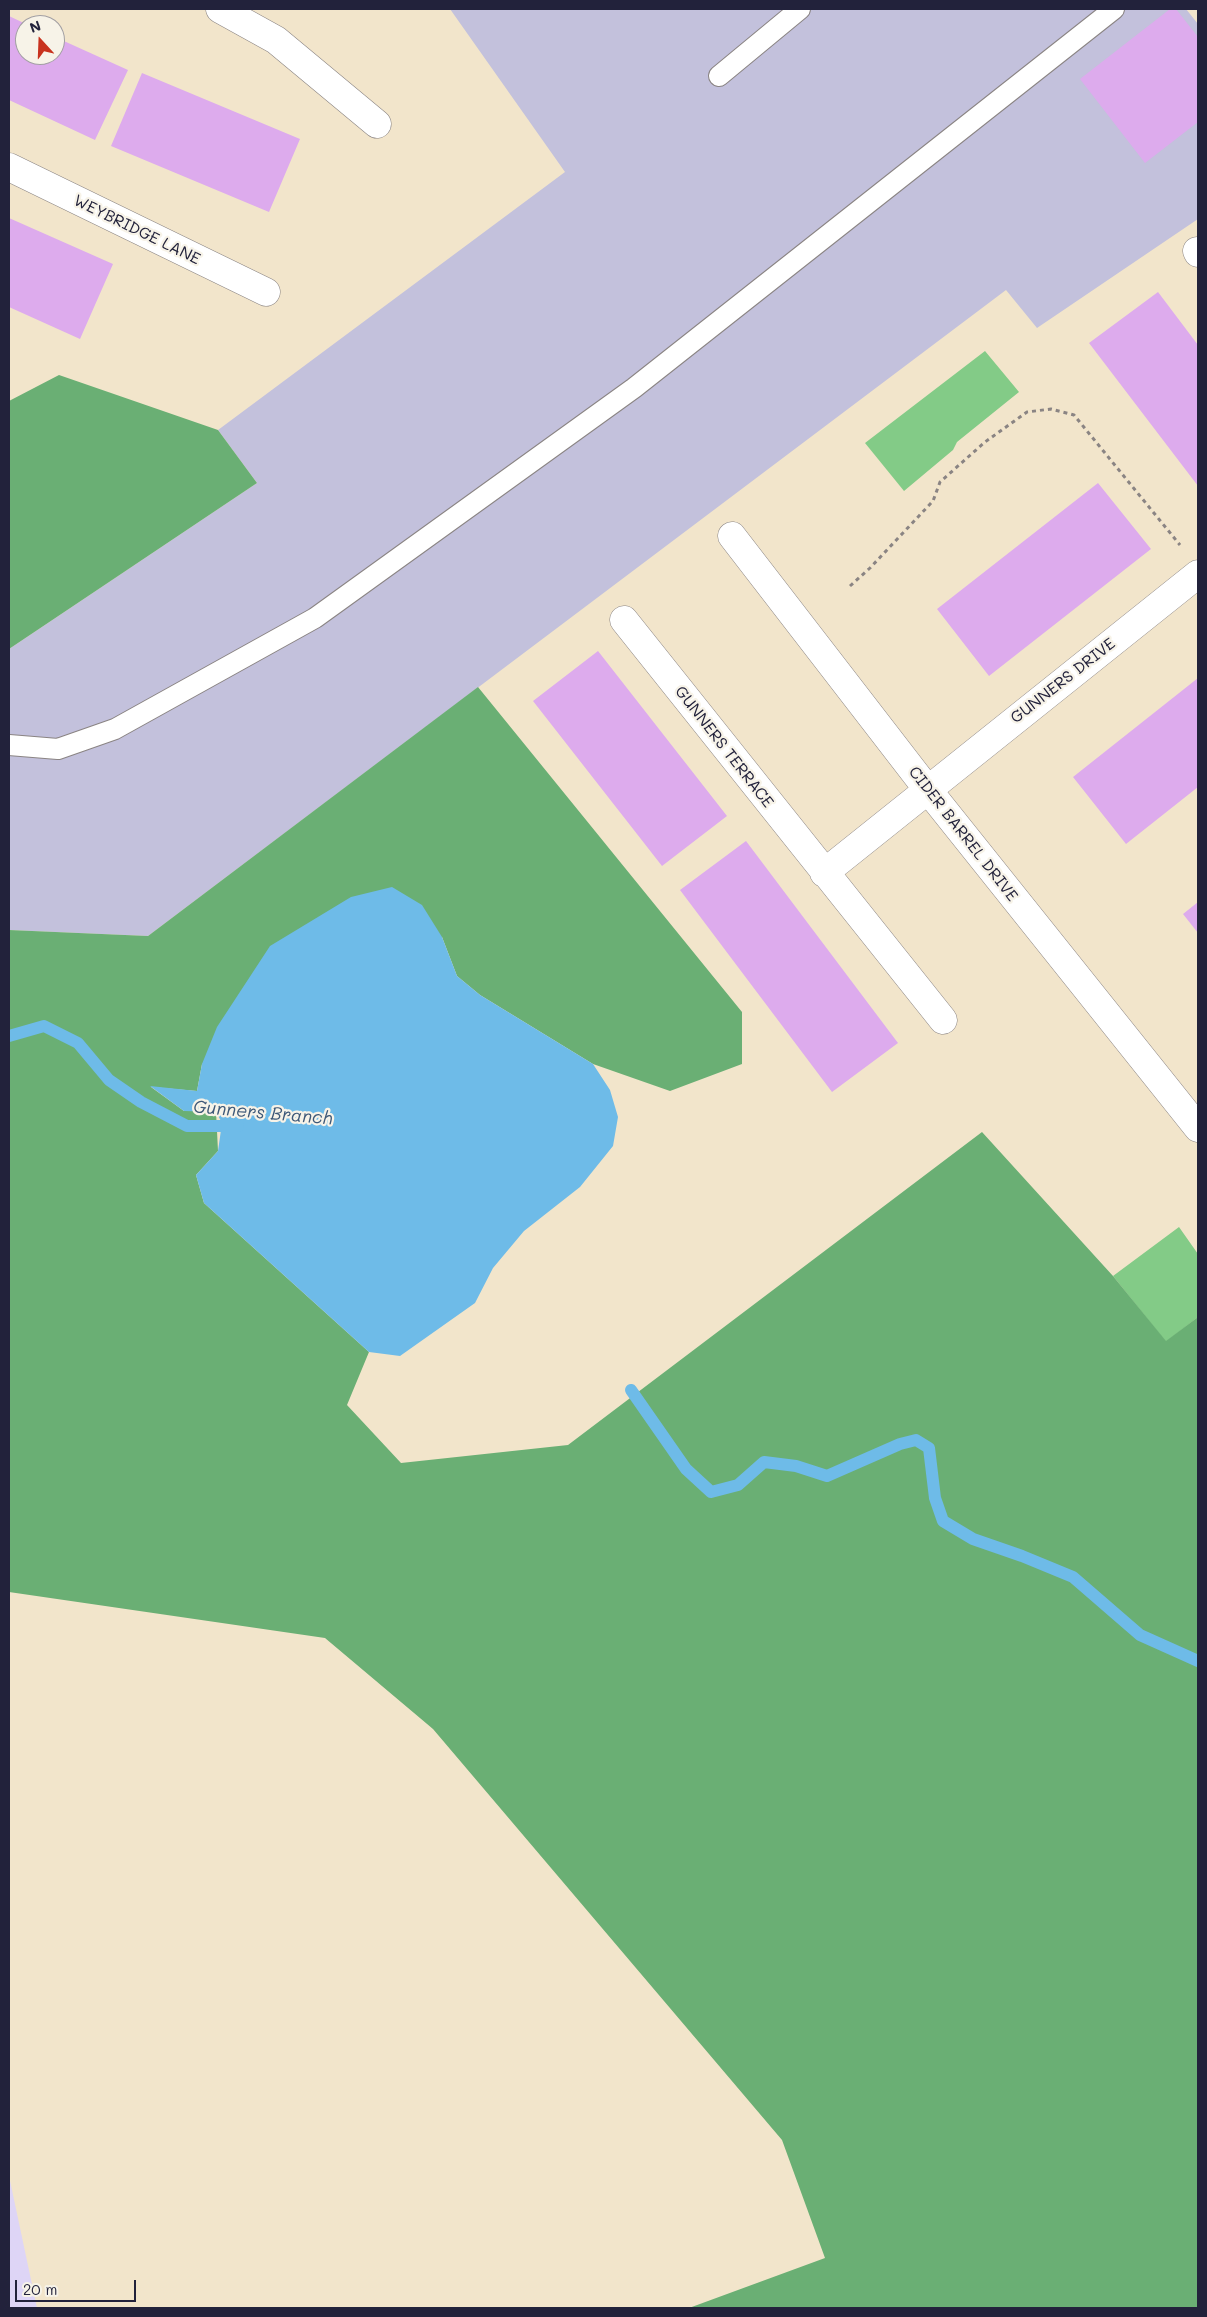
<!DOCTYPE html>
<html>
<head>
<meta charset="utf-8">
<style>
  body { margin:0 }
  #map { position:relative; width:1207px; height:2317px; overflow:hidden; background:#f2e5cb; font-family:Mali,sans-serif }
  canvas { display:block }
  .frame { position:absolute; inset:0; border:10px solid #22223b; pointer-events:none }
  .north { position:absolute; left:15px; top:15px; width:50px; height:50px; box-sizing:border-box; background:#f7f3e8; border:1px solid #a29fa3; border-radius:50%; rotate:340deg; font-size:14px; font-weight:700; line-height:20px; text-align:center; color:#22223b }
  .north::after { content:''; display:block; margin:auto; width:18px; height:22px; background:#c8321e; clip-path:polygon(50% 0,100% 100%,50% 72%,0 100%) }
  .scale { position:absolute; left:15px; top:2280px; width:121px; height:22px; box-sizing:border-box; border:2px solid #22223b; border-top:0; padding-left:6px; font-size:15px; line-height:18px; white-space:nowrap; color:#22223b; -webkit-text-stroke:4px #f7f3e8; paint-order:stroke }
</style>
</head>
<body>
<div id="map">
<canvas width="1207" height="2317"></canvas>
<div class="frame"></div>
<div class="north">N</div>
<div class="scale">20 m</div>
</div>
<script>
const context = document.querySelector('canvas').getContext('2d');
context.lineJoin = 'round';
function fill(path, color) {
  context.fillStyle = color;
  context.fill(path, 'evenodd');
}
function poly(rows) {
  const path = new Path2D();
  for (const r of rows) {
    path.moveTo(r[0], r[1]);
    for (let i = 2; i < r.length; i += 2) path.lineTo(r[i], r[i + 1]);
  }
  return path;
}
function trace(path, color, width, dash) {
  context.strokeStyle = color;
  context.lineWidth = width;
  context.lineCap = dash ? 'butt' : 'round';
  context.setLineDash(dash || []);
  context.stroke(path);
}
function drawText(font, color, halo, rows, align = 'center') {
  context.font = font + ' Mali,sans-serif';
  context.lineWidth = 4.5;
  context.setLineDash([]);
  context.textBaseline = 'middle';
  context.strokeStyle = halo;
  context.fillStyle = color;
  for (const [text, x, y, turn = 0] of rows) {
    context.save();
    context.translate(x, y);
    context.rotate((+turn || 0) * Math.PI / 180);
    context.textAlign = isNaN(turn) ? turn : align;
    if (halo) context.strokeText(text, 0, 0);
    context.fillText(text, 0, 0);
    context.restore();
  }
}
fill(poly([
  [9,2176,37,2308,9,2308]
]), '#ded5f6');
fill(poly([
  [450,9,1186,9,1198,24,1198,219,1037,328,1006,290,148,936,9,930,9,649,257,483,218,430,565,172]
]), '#c3c1dc');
fill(poly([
  [985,351,1019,392,957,442,953,450,904,491,865,443],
  [1179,1227,1198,1254,1198,1317,1166,1342,1113,1276]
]), '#83cb87');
fill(poly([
  [59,375,218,430,257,483,9,649,9,401],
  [478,687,742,1012,742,1064,670,1091,593,1064,480,995,457,976,442,937,202,1064,197,1091,151,1087,184,1111,216,1111,218,1151,196,1175,204,1203,369,1352,347,1405,401,1463,568,1445,982,1132,1113,1276,1166,1341,1198,1317,1198,2308,689,2308,825,2258,782,2140,433,1729,325,1638,9,1592,9,930,148,936]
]), '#6aaf74');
fill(poly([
  [392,887,422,905,442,937,457,976,480,995,593,1064,610,1090,618,1117,613,1146,580,1187,524,1231,493,1268,475,1303,400,1356,369,1352,204,1203,196,1175,218,1151,222,1123,216,1112,184,1111,150,1086,197,1091,202,1064,217,1027,270,946,351,897]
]), '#6ebbe8');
trace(poly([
  [9,1036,44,1026,78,1043,109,1080,141,1102,187,1126,238,1126],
  [631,1390,686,1469,711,1492,738,1485,764,1462,796,1466,827,1476,900,1444,916,1440,929,1448,935,1498,943,1521,973,1539,1022,1556,1073,1577,1140,1635,1198,1661]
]), '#6ebbe8', 12);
fill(poly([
  [1170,9,1176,9,1198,37,1198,122,1145,163,1080,79],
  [9,16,28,25,25,25,25,55,55,55,55,37,128,70,95,140,9,100],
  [142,73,300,139,269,212,111,146],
  [9,218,113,264,80,339,9,307],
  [1158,292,1198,345,1198,486,1089,343],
  [1098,483,1151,549,989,676,937,609],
  [598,651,727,816,662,866,533,701],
  [1198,678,1198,787,1126,844,1073,777],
  [746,841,898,1043,832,1092,680,890],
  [1198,902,1198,933,1183,914]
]), '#ddabed');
const service = poly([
  [719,76,800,9],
  [9,745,58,749,115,729,315,618,634,388,1114,9]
]);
const minor = poly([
  [220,9,276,40,377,124],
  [9,167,266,292],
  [1197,251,1198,253],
  [732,536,928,790,1198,1128],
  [624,620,943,1020],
  [824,873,1198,574]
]);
trace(service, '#8a8483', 22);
trace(minor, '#8a8483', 29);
trace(poly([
  [850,586,870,568,933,501,940,482,985,442,1027,412,1051,409,1074,415,1180,545]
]), '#8a8483', 3, [4, 4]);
trace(service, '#fff', 20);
trace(minor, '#fff', 28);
drawText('16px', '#22223b', '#f7f3e8', [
  ["WEYBRIDGE LANE",137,230,26],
  ["GUNNERS DRIVE",1063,681,-38],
  ["GUNNERS TERRACE",724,747,52],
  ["CIDER BARREL DRIVE",963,834,52]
]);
drawText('italic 18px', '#3d5878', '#f7f3e8', [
  ["Gunners Branch",263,1113,5]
]);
</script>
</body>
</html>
